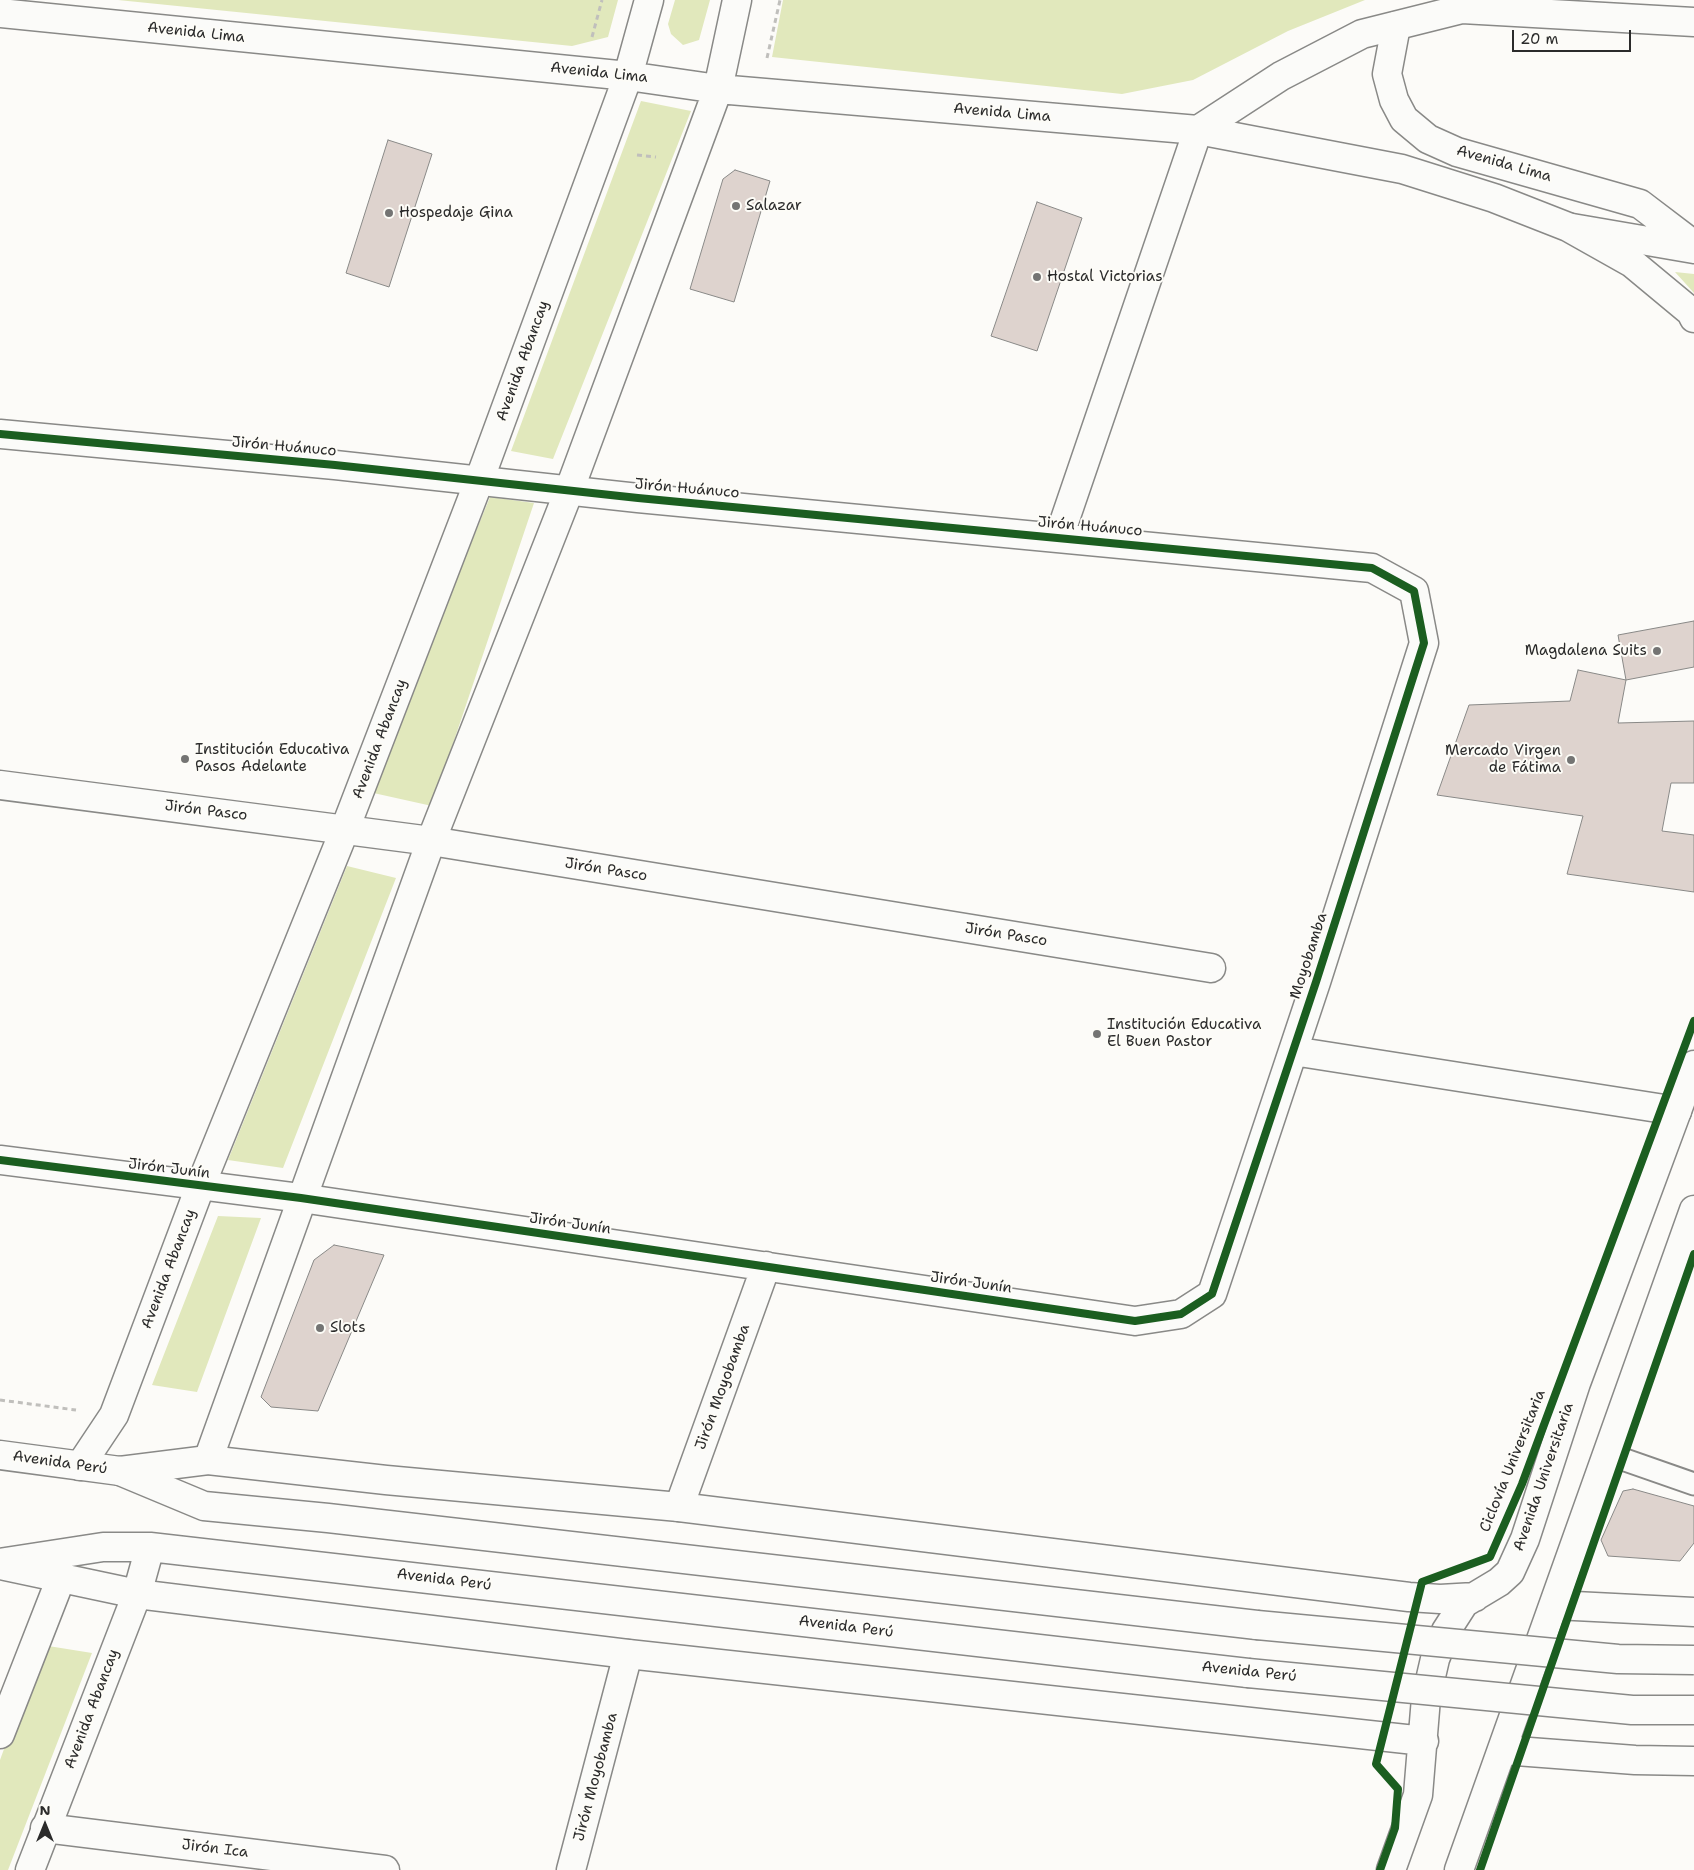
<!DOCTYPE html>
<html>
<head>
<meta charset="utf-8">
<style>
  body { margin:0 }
  #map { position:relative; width:1694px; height:1870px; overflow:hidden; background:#fcfbf8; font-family:"Shantell Sans",sans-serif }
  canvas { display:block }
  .north { position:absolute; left:20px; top:1800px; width:50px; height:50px; -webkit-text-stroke:4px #fdfcf7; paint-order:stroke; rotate:0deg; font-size:14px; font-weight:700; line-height:20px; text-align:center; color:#2b2b2b }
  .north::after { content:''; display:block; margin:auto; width:18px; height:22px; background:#2b2b2b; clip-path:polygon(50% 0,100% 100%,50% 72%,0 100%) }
  .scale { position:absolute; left:1512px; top:30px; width:119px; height:22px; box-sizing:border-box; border:2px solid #2b2b2b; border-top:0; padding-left:6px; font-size:15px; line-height:18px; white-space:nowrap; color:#2b2b2b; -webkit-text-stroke:4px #fdfcf7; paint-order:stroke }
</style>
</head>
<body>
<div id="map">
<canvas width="1694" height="1870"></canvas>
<div class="north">N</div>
<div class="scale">20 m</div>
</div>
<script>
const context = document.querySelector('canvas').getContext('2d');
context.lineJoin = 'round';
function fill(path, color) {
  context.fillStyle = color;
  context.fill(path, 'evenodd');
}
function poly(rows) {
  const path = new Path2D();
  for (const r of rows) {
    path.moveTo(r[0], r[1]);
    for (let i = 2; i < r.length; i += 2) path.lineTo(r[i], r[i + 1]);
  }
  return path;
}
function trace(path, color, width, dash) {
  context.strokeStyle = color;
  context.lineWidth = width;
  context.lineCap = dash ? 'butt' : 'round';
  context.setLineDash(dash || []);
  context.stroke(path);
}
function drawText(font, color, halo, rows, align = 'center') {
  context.font = font + ' "Shantell Sans",sans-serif';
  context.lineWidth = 4;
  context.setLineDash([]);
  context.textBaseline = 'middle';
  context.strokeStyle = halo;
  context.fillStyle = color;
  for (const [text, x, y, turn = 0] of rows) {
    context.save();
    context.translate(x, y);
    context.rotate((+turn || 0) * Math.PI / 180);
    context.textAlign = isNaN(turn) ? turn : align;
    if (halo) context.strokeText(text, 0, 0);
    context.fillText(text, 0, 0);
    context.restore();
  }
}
fill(poly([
  [118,0,618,0,608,37,572,46],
  [675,0,710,0,699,40,683,45,671,34,668,24],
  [783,0,1365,0,1288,31,1193,80,1122,94,772,57],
  [641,101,691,111,553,459,511,451],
  [1675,272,1694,274,1694,293],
  [490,497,534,503,432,806,369,792],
  [347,866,396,878,283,1168,228,1160],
  [218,1216,261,1218,197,1392,152,1385],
  [42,1645,92,1653,8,1870,0,1870,0,1760]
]), '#e1e8bc');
const building = poly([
  [388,140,432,154,389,287,346,273,388,140],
  [735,170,770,181,734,302,690,289,723,179,735,170],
  [1037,202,1082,218,1037,351,991,336,1037,202],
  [1694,621,1694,667,1626,680,1618,635,1694,621],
  [1578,670,1626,680,1618,723,1694,721,1694,783,1671,783,1662,831,1694,835,1694,892,1567,874,1583,816,1437,795,1469,705,1570,701,1578,670],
  [334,1245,384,1255,318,1411,271,1407,261,1397,314,1260,334,1245],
  [1633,1489,1694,1506,1694,1543,1680,1561,1608,1556,1601,1540,1623,1491,1633,1489]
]);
fill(building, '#ded3ce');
trace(building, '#898987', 1);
const lane = poly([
  [1608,1454,1694,1484]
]);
const street = poly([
  [1396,26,1387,74,1394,100,1404,119,1428,139,1457,152,1640,204,1694,245],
  [1572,228,1694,249],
  [0,434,335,465,638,498,1372,568,1414,591,1424,643,1316,982,1212,1294,1181,1314,1135,1321,301,1198,0,1160],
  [1059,537,1198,130],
  [0,785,431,841,1211,968],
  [1293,1051,1677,1111],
  [679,1507,766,1266],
  [45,1828,385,1870],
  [571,1870,628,1654]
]);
const secondary = poly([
  [0,13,628,76,718,89,1198,130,1402,169,1494,198,1568,227,1632,263,1691,312,1694,318],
  [1198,130,1281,76,1362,34,1462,9,1694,22],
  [208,1460,431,841,569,491,718,89,737,0],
  [80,1466,114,1415,200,1187,345,829,479,481,628,76,649,0],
  [120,1471,204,1506,328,1518,1257,1625],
  [0,1563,103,1547,150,1547,1248,1673],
  [1555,1605,1694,1612],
  [0,1734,61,1578],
  [1503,1750,1635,1760,1694,1761],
  [30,1870,137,1594,150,1547]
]);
const primary = poly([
  [0,1455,120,1471,208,1460,386,1480,679,1507,1409,1597,1440,1599,1475,1597],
  [0,1565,137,1594,628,1654,1424,1741],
  [1391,1870,1418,1795,1426,1698,1435,1659,1446,1631,1464,1603,1499,1582,1510,1572,1525,1539,1576,1383,1694,1065],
  [1459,1870,1694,1210]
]);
trace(lane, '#898987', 25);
trace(street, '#898987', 31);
trace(secondary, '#898987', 31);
trace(primary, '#898987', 31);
trace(poly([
  [592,37,602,0],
  [767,58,780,0],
  [637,155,656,157],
  [0,1400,76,1410]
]), '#c0bfbc', 3, [5, 4]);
trace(lane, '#fbfbf9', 21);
trace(street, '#fbfbf9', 28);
trace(secondary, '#fbfbf9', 28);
trace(primary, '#fbfbf9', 28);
const secondaryBridge = poly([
  [1257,1625,1618,1659,1694,1660],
  [1248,1673,1632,1710,1694,1710]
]);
trace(secondaryBridge, '#898987', 31, []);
trace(secondaryBridge, '#fbfbf9', 28);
trace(poly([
  [0,434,335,465,638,498,1372,568,1414,591,1424,643,1316,982,1212,1294,1181,1314,1135,1321,301,1198,0,1160],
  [1380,1870,1395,1828,1398,1789,1376,1764,1422,1582,1490,1557,1522,1484,1694,1021],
  [1480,1870,1694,1254]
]), '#1b5e20', 8);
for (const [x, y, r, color] of [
  [736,206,5,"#747473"],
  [389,213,5,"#747473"],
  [1037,277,5,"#747473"],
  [1657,651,5,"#747473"],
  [185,759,5,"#747473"],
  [1571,760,5,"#747473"],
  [1097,1034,5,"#747473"],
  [320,1328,5,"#747473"]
]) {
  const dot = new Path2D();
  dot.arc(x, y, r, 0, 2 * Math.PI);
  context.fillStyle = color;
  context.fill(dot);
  trace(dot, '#fdfcf7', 2);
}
drawText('15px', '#2b2b2b', '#fdfcf7', [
  ["Avenida Lima",196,33,6],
  ["Avenida Lima",599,73,6],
  ["Avenida Lima",1002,113,5],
  ["Avenida Lima",1504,164,16],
  ["Avenida Abancay",523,361,-70],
  ["Jirón Huánuco",284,447,5],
  ["Jirón Huánuco",687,489,5],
  ["Jirón Huánuco",1090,527,5],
  ["Avenida Abancay",380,739,-69],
  ["Jirón Pasco",206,811,7],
  ["Jirón Pasco",606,870,9],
  ["Jirón Pasco",1006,935,9],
  ["Moyobamba",1309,956,-72],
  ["Jirón Junín",169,1169,7],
  ["Jirón Junín",570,1224,8],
  ["Avenida Abancay",169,1269,-69],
  ["Jirón Junín",971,1283,8],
  ["Jirón Moyobamba",723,1387,-70],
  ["Ciclovía Universitaria",1513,1461,-68],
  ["Avenida Perú",60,1463,8],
  ["Avenida Universitaria",1544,1477,-71],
  ["Avenida Perú",444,1580,7],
  ["Avenida Perú",846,1627,7],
  ["Avenida Perú",1249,1672,6],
  ["Avenida Abancay",92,1709,-69],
  ["Jirón Moyobamba",596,1777,-75],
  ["Jirón Ica",215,1849,7]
]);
drawText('15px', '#2b2b2b', '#fdfcf7', [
  ["Salazar",746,206],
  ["Hospedaje Gina",399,213],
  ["Hostal Victorias",1047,277],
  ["Magdalena Suits",1647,651,"right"],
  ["Institución Educativa",195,750],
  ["Pasos Adelante",195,767],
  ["Mercado Virgen",1561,751,"right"],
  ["de Fátima",1561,768,"right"],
  ["Institución Educativa",1107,1025],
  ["El Buen Pastor",1107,1042],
  ["Slots",330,1328]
], 'left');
</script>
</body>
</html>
